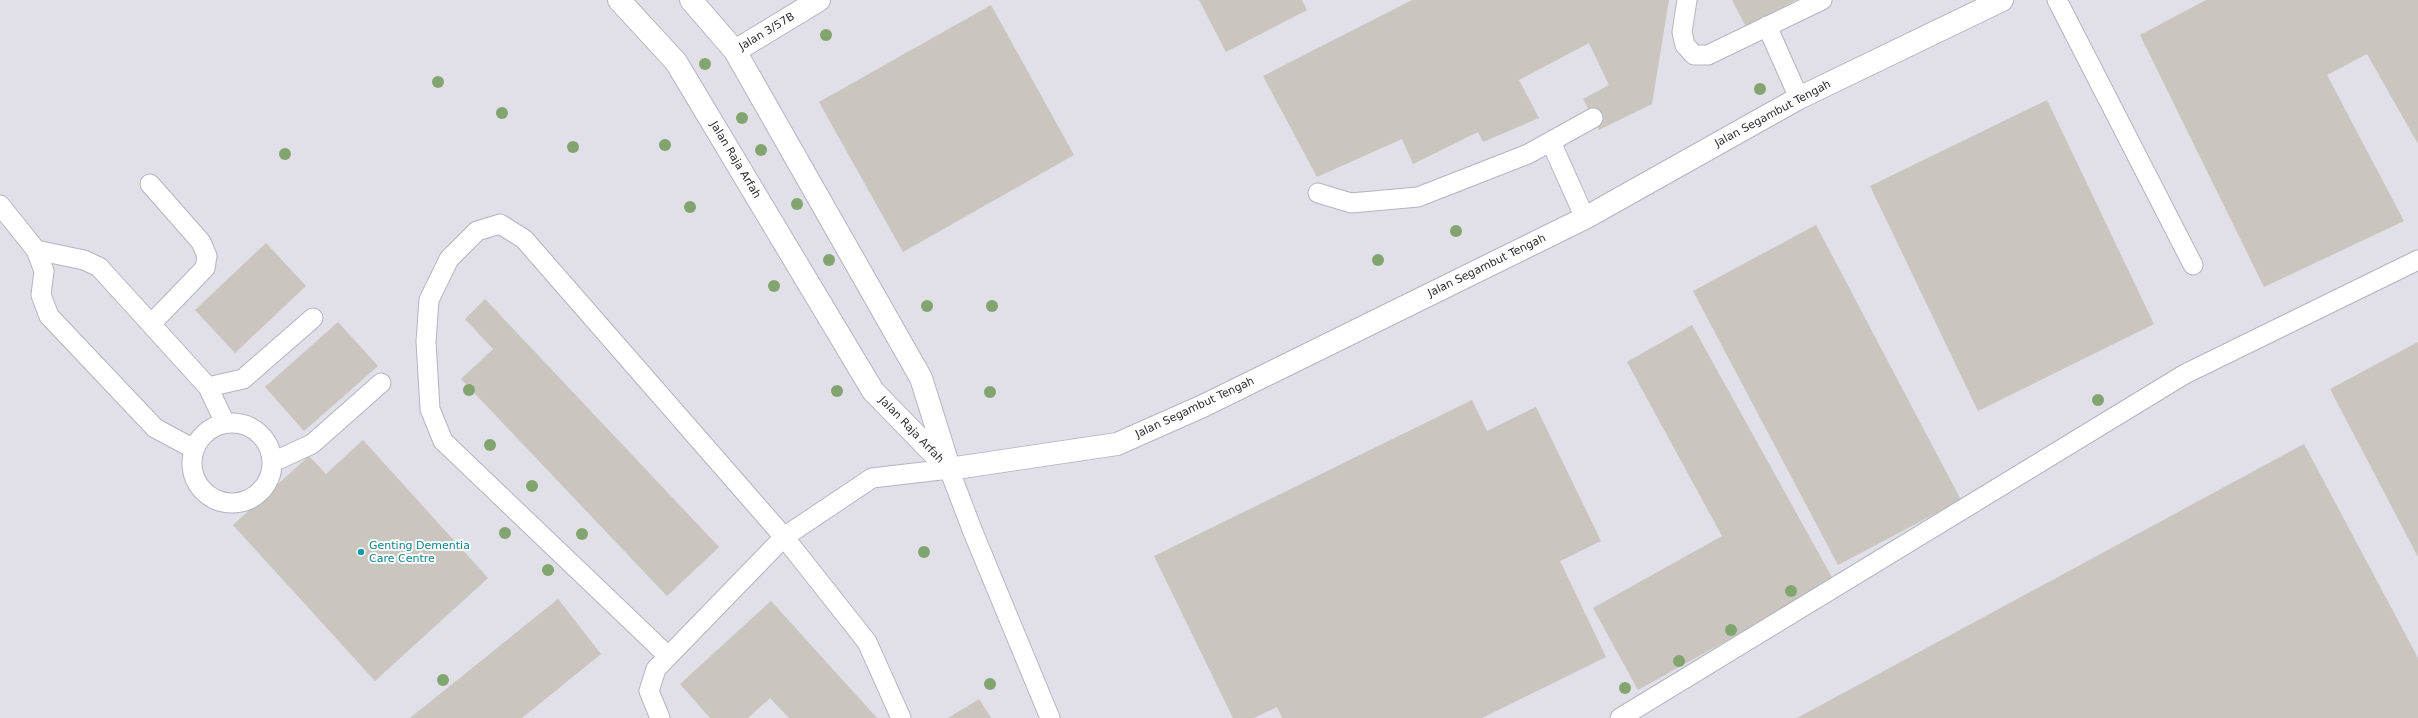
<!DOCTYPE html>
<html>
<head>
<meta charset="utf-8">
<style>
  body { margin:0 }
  canvas { display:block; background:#efe8de }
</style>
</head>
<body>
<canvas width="2418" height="718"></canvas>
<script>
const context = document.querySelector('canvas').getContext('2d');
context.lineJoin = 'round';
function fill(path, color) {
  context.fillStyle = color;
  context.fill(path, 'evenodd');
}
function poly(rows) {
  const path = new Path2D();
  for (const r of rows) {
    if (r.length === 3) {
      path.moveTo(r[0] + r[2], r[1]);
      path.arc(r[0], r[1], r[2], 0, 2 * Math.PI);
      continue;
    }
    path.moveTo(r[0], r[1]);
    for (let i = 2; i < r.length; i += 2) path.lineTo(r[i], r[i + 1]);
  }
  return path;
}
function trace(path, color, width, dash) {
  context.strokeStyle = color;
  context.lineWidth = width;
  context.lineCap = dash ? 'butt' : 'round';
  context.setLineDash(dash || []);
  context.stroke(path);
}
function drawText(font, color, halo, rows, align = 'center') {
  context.font = font + ' "DejaVu Sans",sans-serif';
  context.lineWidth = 4;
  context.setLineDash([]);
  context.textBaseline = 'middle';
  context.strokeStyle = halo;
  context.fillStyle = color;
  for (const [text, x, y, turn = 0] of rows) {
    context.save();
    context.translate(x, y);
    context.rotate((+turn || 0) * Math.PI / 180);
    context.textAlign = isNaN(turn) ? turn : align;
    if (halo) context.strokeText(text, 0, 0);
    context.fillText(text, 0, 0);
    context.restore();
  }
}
fill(poly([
  [0,0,2418,0,2418,718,0,718]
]), '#e1dfe7');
fill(poly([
  [1199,0,1302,0,1307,10,1226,52],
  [1412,0,1669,0,1652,104,1599,130,1583,99,1609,85,1589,43,1519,80,1539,118,1483,142,1478,132,1413,164,1402,139,1317,177,1263,76],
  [1732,0,1796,0,1746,27],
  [2206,0,2418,0,2418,144,2367,54,2327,75,2404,221,2264,287,2140,35],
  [991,5,1074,155,903,252,819,102],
  [2047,100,2154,324,1978,411,1870,186],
  [1816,225,1961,500,1838,565,1693,291],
  [266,243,306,286,235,353,195,310],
  [485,299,719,547,667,596,461,379,493,349,465,319],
  [338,322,378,366,304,431,265,387],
  [1692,325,1834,581,1638,690,1593,608,1722,536,1627,362],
  [2418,342,2418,557,2330,389],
  [1472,400,1487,431,1536,407,1601,541,1560,561,1606,657,1482,718,1282,718,1277,707,1254,718,1233,718,1154,556],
  [363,440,488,578,375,681,233,525,309,456,326,474],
  [2304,444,2418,658,2418,718,1797,718],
  [558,599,601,654,522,718,410,718],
  [771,601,877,718,789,718,770,698,748,718,710,718,680,684],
  [979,699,991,718,948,718]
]), '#cac5be');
const lane = poly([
  [1687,0,1682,32,1685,45,1694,55,1708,55,1822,0],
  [2057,0,2193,265],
  [1767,26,1799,98],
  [1551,142,1585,218],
  [150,184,201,242,207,256,205,268,151,324],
  [1318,193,1351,203,1418,197,1528,154,1593,118],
  [0,205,36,250,44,271,41,295,49,316,155,428,194,449],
  [36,250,84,260,99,267,208,387,225,423],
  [208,387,243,379,313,318],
  [232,463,40],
  [273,462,312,444,381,383],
  [668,656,443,441,430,409,426,341,429,300,449,259,477,231,500,224,524,239,784,537,872,478,949,469,973,532,1050,718],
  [660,718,649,691,656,669,784,537,867,642,901,718],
  [1620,718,2185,374,2418,260]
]);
const street = poly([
  [619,0,676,62,873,391,949,469],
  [691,0,735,51,921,378,948,464],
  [735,51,819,0],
  [949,469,1117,444,1203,406,1585,218,1799,98,2002,0]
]);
trace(lane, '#b2b5c1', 21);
trace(street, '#b2b5c1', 24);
trace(lane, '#fff', 19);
trace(street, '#fff', 22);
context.fillStyle = '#82a570';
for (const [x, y] of [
  [826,35],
  [705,64],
  [438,82],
  [1760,89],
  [502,113],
  [742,118],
  [665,145],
  [573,147],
  [761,150],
  [285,154],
  [797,204],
  [690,207],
  [1456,231],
  [829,260],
  [1378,260],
  [774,286],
  [927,306],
  [992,306],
  [469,390],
  [837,391],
  [990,392],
  [2098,400],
  [490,445],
  [532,486],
  [505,533],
  [582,534],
  [924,552],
  [548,570],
  [1791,591],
  [1731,630],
  [1679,661],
  [443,680],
  [990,684],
  [1625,688]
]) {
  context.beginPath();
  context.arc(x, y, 6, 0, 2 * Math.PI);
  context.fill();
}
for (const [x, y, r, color] of [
  [361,552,4,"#0f9aa8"]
]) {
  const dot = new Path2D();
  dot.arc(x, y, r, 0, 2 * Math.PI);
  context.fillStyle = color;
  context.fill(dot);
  trace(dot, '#fff', 1.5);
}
drawText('11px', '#2c2c2c', '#fff', [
  ["Jalan 3/57B",767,32,-31],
  ["Jalan Segambut Tengah",1773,114,-28],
  ["Jalan Raja Arfah",735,160,59],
  ["Jalan Segambut Tengah",1487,266,-26],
  ["Jalan Segambut Tengah",1195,408,-25],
  ["Jalan Raja Arfah",911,430,46]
]);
drawText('11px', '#0d838f', '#fff', [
  ["Genting Dementia",369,546],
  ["Care Centre",369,559]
], 'left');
</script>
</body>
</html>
